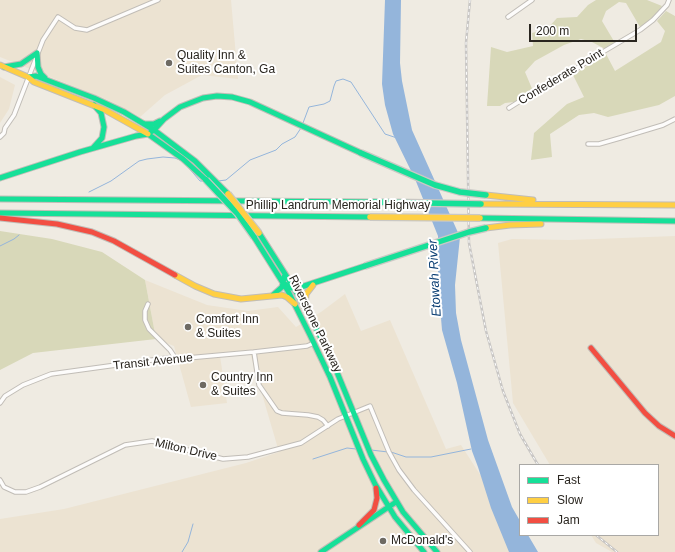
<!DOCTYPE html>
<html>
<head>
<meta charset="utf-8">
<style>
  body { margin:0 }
  #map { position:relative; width:675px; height:552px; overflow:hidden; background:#efebe2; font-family:Helvetica,sans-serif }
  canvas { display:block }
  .legend { position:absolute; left:519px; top:464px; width:140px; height:72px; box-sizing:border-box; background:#fff; border:1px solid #a9a8a5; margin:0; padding:5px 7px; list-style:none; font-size:12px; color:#29251f }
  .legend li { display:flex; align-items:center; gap:8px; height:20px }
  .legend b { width:20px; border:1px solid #a9a8a5 }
  .scale { position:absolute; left:529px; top:24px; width:108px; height:18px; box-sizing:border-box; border:2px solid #29251f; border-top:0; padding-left:5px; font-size:12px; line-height:14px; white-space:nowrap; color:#29251f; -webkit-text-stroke:3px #fff; paint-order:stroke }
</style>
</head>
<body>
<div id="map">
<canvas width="675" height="552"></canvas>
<ul class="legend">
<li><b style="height:5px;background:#16e098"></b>Fast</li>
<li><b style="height:5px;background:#ffcf43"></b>Slow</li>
<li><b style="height:5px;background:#f24e42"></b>Jam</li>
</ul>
<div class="scale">200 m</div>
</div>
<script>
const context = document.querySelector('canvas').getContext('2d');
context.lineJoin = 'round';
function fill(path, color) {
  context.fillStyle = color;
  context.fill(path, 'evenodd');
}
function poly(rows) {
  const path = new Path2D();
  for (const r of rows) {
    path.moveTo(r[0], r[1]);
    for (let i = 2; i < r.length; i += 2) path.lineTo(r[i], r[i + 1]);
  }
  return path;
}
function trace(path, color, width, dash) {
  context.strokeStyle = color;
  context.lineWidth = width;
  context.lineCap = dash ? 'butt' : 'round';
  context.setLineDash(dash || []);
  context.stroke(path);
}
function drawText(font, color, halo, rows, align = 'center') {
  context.font = font + ' Helvetica,sans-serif';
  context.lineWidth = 4;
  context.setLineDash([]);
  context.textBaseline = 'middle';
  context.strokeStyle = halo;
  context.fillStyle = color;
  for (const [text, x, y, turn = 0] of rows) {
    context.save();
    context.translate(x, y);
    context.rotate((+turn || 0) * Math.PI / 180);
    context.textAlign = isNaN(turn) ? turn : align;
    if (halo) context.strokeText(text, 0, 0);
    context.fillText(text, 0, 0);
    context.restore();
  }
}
fill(poly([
  [0,0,231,0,238,79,202,75,165,95,140,117,108,100,0,57],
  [0,77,15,85,9,109,0,123],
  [675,236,675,552,612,552,596,543,591,535,658,535,658,465,550,465,513,403,498,243,512,239,569,240],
  [145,280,207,305,248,311,278,307,296,327,321,312,345,294,361,331,390,320,446,449,461,445,508,518,522,552,0,552,0,519,64,509,246,463,279,452,250,353,220,356,227,403,191,407,174,346,156,339]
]), '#ece3d2');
fill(poly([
  [596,0,647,0,662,6,652,20,640,27,626,3,619,2,606,11,602,21,615,43,605,49,592,42,581,39,564,45,535,61,525,72,533,91,514,102,505,103,500,106,487,106,491,47,507,52,533,46,532,33,547,29,557,18,577,17,588,5],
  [666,11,675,16,675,96,659,105,608,117,594,113,579,115,550,134,552,157,531,160,534,133,567,104,584,97,573,75,606,54,615,71,661,42,665,31,657,21],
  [0,231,52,239,102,252,145,280,156,339,33,353,0,370]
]), '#d8d8b9');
fill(poly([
  [385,0,401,0,400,63,402,81,412,130,460,237,455,285,456,313,461,340,488,440,512,507,520,521,520,535,528,535,538,552,509,552,491,508,478,467,472,451,457,383,442,330,438,282,438,236,415,179,393,134,385,105,382,84]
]), '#94b5db');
trace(poly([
  [303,123,309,107,324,104,330,101,334,86,336,81,343,79,351,82,385,134,397,138],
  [188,167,200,181,203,181],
  [218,181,226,180,250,160,276,150,282,144,295,137,301,128],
  [89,192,111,181,139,161,147,159,163,157,175,158,180,160],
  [0,246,14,239,19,235],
  [371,450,388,452],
  [391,452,406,457,431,457,471,449],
  [313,459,347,448,356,449],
  [182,552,188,542,193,524]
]), '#94b5db', 1);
const street = poly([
  [508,17,532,0],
  [509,108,528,96,555,83,591,59,640,30,653,20,667,5,669,0],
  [0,137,4,133,5,128,14,115,43,40,58,17,75,28,87,30,158,0],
  [588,144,599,144,620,138,663,125,675,119],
  [148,304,145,311,145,320,149,329,170,350,176,359],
  [254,352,259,385,277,411,282,413,308,415,318,417,323,420,328,426],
  [0,403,5,396,23,385,51,374,167,358,176,359,254,352,307,346,314,343],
  [0,480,4,487,15,492,26,492,40,487,125,445,152,441,223,459,248,457,301,443,338,419,370,406,389,452,399,470,414,490,470,552]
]);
const fast = poly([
  [37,53,38,67,41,74,45,78],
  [4,67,21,64,37,53],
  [28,77,36,76,94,98,124,112,154,130],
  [145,124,154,124,160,121],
  [154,130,195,161,228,194],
  [148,134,183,159,206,180],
  [93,148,102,138,104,127,101,113,94,105],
  [0,178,80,152,136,136,148,134,154,130,164,119,180,107,203,98,217,96,232,97,250,102,361,153],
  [0,199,370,202],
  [0,213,370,217],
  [480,218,675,221],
  [259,233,294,288,314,324,332,360,371,455,384,480,403,512,437,552],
  [254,237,288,291,310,335,330,377,363,459,375,484,395,517,424,552],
  [283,283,292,288,298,288,365,266],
  [273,295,282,287,285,274],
  [321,552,396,502]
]);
const slow = poly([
  [0,65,28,77,34,82,105,110,148,134],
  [486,195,533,200],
  [481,204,675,205],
  [486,228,510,225,541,224],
  [175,275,195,286,214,294,241,299,282,295,287,297,295,304],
  [305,307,306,294,313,285]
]);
const jam = poly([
  [0,218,57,224,92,232,114,241,175,275],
  [591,348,645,413,659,426,675,436],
  [359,525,374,510,377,498,376,488]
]);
trace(street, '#c1bdb7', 5.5);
trace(fast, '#c1bdb7', 7);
trace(slow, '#c1bdb7', 7);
trace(jam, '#c1bdb7', 7);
trace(street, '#fdfcfb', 3.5);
trace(fast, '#16e098', 5);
trace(slow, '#ffcf43', 5);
trace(jam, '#f24e42', 5);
const rail = poly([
  [470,0,466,43,469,243,486,331,503,391,520,434,538,465],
  [596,535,617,552]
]);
trace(rail, '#c8c6c4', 2.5);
trace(rail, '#fff', 1, [3]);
const fastBridge = poly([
  [361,153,435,185,460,192,486,195],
  [206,180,237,213,254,237],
  [370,202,481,204],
  [365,266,469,232,486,228]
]);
const slowBridge = poly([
  [228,194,259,233],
  [370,217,480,218]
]);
trace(fastBridge, '#cac8c4', 8, []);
trace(slowBridge, '#cac8c4', 8, []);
trace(fastBridge, '#16e098', 5.5);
trace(slowBridge, '#ffcf43', 5.5);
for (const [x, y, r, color] of [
  [169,63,4,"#6e6a63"],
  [188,327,4,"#6e6a63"],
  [203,385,4,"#6e6a63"],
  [383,541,4,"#6e6a63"]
]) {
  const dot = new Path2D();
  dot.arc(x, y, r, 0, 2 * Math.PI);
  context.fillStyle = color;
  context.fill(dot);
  trace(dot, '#fff', 1.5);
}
drawText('12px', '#29251f', '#fff', [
  ["Quality Inn &",177,56],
  ["Suites Canton, Ga",177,70],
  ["Comfort Inn",196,320],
  ["& Suites",196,334],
  ["Country Inn",211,378],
  ["& Suites",211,392],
  ["McDonald's",391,541]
], 'left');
drawText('12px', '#29251f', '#fff', [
  ["Confederate Point",561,77,-31],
  ["Phillip Landrum Memorial Highway",338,206],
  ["Riverstone Parkway",315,324,64],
  ["Transit Avenue",153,362,-6],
  ["Milton Drive",186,450,13]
]);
drawText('italic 13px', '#0a3e73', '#fff', [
  ["Etowah River",435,278,-93]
]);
</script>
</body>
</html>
